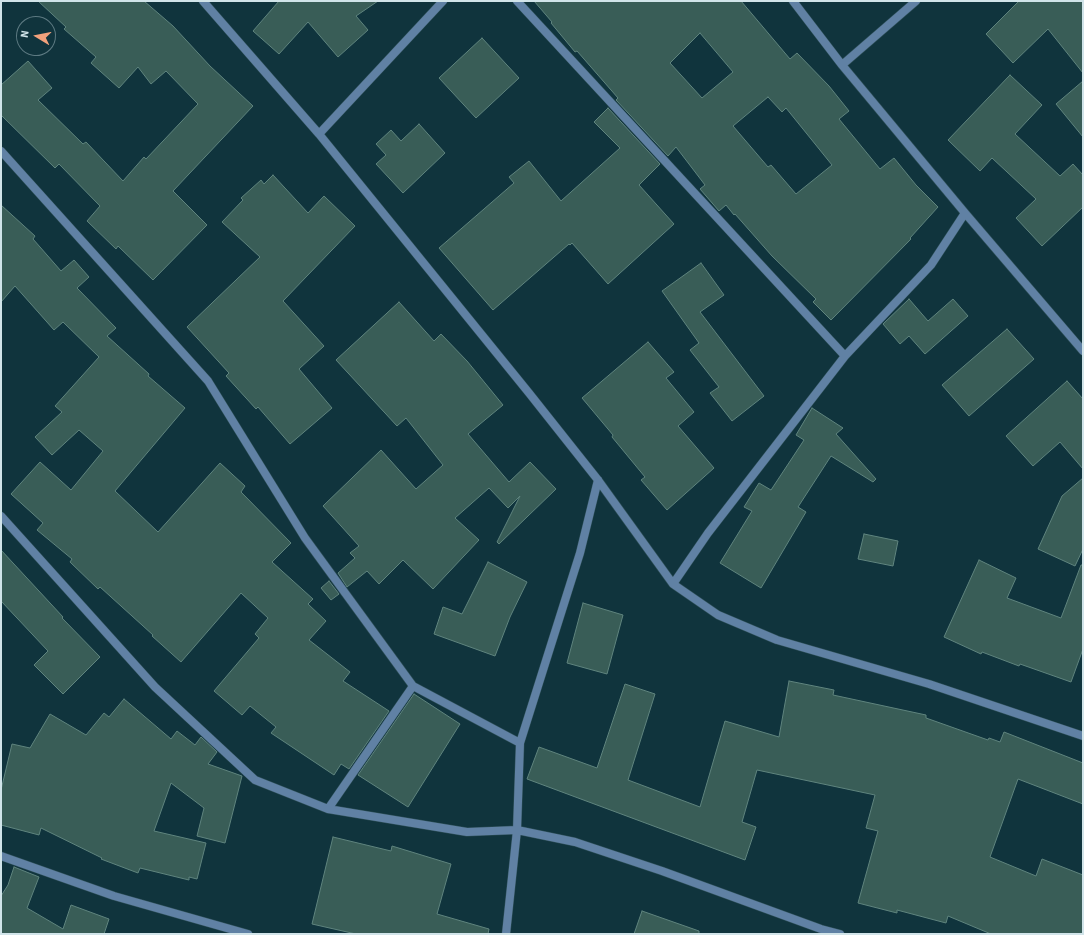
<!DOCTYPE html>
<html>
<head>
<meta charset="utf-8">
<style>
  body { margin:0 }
  #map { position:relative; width:1084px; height:935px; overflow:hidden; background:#10343d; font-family:"Source Sans 3",sans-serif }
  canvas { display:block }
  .frame { position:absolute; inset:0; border:2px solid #d1e4e9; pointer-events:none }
  .north { position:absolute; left:16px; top:16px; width:40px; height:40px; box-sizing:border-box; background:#10343d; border:1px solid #5d7a82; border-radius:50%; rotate:280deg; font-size:11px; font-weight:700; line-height:16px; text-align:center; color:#d1e4e9 }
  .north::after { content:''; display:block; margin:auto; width:14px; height:18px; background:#f1a17c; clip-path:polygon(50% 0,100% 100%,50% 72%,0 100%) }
</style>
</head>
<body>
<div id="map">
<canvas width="1084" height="935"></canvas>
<div class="frame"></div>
<div class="north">N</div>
</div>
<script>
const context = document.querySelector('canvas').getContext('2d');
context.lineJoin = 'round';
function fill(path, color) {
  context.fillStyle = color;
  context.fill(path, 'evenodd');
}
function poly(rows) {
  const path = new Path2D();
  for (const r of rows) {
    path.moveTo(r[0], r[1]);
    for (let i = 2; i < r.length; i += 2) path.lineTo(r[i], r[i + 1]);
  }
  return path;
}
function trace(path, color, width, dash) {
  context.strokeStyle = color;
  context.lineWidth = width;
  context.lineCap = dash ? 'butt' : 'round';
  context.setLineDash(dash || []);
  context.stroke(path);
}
const building = poly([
  [38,1,144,1,173,26,210,66,253,106,173,191,207,225,153,280,118,246,116,249,87,221,100,206,59,164,55,168,1,115,1,85,28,61,52,88,38,100,83,144,86,142,123,181,144,157,146,159,198,104,166,71,151,84,138,67,119,88,91,63,96,57,64,29,66,27,38,1],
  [279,1,378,1,356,16,368,30,338,57,308,22,279,54,253,31,279,1],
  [534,1,741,1,790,59,797,53,829,86,849,111,839,119,880,169,894,158,916,185,938,207,910,238,911,239,831,320,813,302,816,299,772,256,735,214,734,215,726,205,719,211,700,189,705,185,676,147,668,156,616,100,618,98,577,51,575,52,551,23,552,22,534,1],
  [700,33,733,72,702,98,670,63,700,33],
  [768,97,782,112,786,108,832,165,796,194,771,165,768,167,733,126,768,97],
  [1019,1,1083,1,1083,73,1048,29,1013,63,986,34,1019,1],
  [482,38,519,78,476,118,439,78,482,38],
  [1010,75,1042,105,1015,134,1060,176,1073,164,1083,175,1083,207,1042,246,1016,218,1036,199,992,158,980,171,948,140,1010,75],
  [1083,81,1083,137,1056,104,1083,81],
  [608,108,660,164,639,185,674,224,608,284,572,243,570,245,569,244,493,310,439,248,514,183,509,177,529,161,561,201,620,148,594,122,608,108],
  [419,124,445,153,403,193,376,164,386,155,376,144,391,130,401,141,419,124],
  [273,175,308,213,324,196,355,226,283,301,324,346,299,369,332,408,290,444,258,407,256,409,226,376,229,373,187,327,260,257,222,222,243,200,241,198,261,180,264,184,273,175],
  [1,205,35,236,33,239,61,271,74,260,89,277,77,288,116,328,107,336,149,374,148,376,185,408,115,491,158,532,220,463,245,486,241,492,291,543,272,562,313,599,308,604,326,621,309,640,350,672,343,681,389,711,349,769,341,764,334,775,271,733,276,727,250,706,242,715,214,691,259,638,255,634,268,618,241,593,181,662,152,636,153,635,100,587,98,589,70,562,72,559,37,530,43,523,11,494,40,462,71,490,103,451,79,430,52,455,35,437,62,412,55,406,99,357,63,322,54,330,15,286,1,302,1,205],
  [701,263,724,295,700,312,764,396,732,421,710,393,719,387,690,350,699,343,662,291,701,263],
  [909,299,928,321,953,299,968,316,925,354,909,336,900,344,883,324,909,299],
  [399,302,434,341,441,334,467,361,503,405,468,434,509,482,530,462,556,489,499,544,497,542,520,496,508,508,489,488,455,518,479,540,433,589,403,560,379,584,367,571,347,587,338,573,355,558,350,553,359,546,323,506,381,450,416,489,443,465,406,418,397,426,336,360,399,302],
  [1007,329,1034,359,969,416,942,385,1007,329],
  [648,342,674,372,666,378,694,412,678,426,714,468,667,510,641,480,645,477,612,437,613,435,582,398,648,342],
  [1067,381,1083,399,1083,469,1060,442,1033,466,1006,436,1067,381],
  [812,408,843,428,836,434,876,479,873,482,831,456,798,507,806,512,761,588,720,563,752,511,744,507,759,483,771,490,804,440,796,435,812,408],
  [1083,478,1083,549,1075,566,1038,549,1062,496,1083,478],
  [864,534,898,541,893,566,858,559,864,534],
  [1,550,63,617,62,618,100,657,63,694,34,665,48,651,1,601,1,550],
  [979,560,1016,578,1007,598,1061,618,1081,565,1083,565,1083,649,1071,682,1020,664,1019,666,982,652,981,654,944,637,979,560],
  [488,562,527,582,510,617,495,656,434,634,443,607,462,614,488,562],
  [329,581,339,594,331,600,321,588,329,581],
  [583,603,623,615,607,674,567,663,583,603],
  [789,681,834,690,833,695,926,715,926,718,988,740,989,738,1000,742,1004,732,1083,763,1083,804,1018,779,990,857,1036,876,1042,859,1083,875,1083,934,991,934,948,916,946,923,897,910,897,913,858,903,878,831,866,828,875,795,757,770,742,822,756,827,745,860,527,779,539,747,597,768,625,684,655,694,628,780,700,807,725,721,779,737,789,681],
  [414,694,460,724,408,807,358,775,414,694],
  [124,699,171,739,177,731,195,745,201,737,217,752,208,764,242,776,225,843,197,836,204,808,171,783,154,831,206,843,197,879,189,877,189,880,140,868,138,873,101,859,102,858,41,828,39,835,1,825,1,790,12,744,30,748,50,714,86,735,104,713,109,717,124,699],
  [333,837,391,851,392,846,451,864,437,914,489,929,488,934,356,934,312,924,333,837],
  [14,867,39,877,27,908,63,929,71,905,109,919,104,934,1,934,1,896,8,885,14,867],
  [642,911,699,931,699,934,634,934,642,911]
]);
fill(building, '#395d57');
trace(building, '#5f847e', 1);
const street = poly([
  [203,1,319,134,529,393,598,480,673,584,718,615,777,640,929,684,1083,736],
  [517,1,845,356],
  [793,1,842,65,965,213,1083,351],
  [842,65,916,1],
  [319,134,443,1],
  [1,151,208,381,305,538,413,686,520,743],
  [1,516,155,687,255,780,328,809,467,832,517,830,575,842,662,871,821,929,840,934],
  [673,584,708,533,845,356,931,265,965,213],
  [328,809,413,686],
  [1,856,114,896,248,934],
  [506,934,517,830,520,743,580,553,598,480]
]);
trace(street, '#2f5059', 9);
trace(street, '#6081a4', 8);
</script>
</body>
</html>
